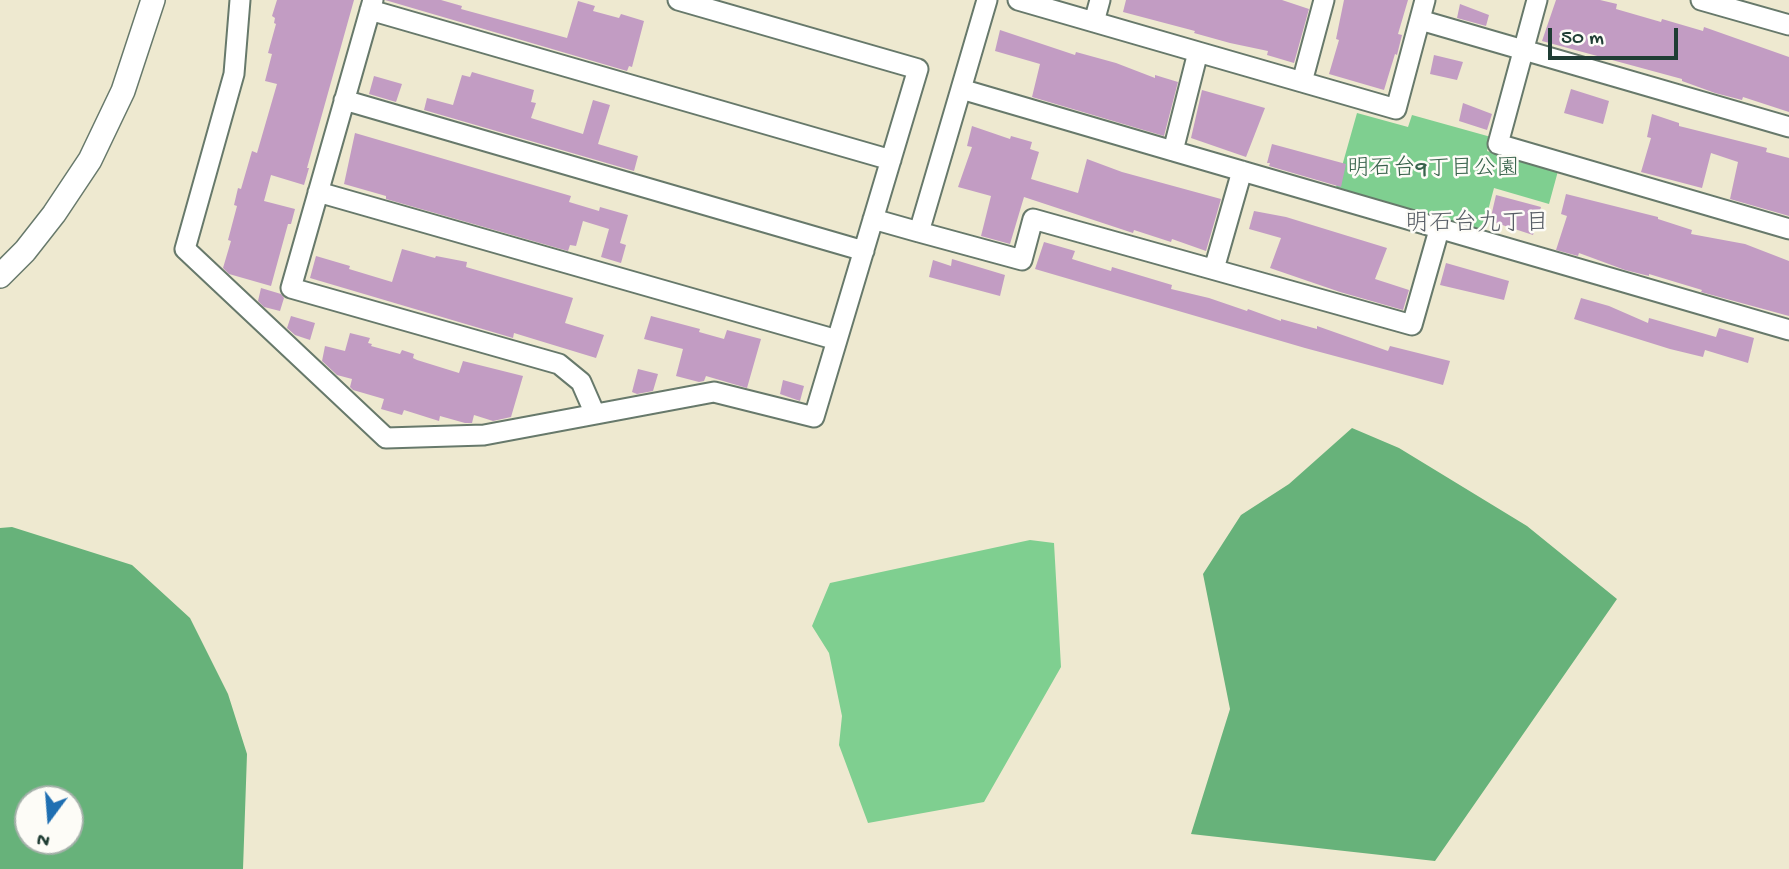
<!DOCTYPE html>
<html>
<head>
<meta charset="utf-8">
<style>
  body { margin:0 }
  #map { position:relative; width:1789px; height:869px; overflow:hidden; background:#eee9d0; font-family:"Gochi Hand",sans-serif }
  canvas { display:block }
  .north { position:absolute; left:14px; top:785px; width:70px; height:70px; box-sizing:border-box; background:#fdfcf7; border:2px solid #a4b0a9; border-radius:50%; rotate:196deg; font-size:19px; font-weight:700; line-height:28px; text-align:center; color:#1f3d34 }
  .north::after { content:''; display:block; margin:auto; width:24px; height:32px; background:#1f6fb2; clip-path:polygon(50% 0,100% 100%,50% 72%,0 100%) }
  .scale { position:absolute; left:1548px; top:28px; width:130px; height:32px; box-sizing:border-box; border:4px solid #1f3d34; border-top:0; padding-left:9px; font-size:21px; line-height:24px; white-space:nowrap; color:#1f3d34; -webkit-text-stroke:5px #fdfcf7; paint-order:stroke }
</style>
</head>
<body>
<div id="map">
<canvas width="1789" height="869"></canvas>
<div class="north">N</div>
<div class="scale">50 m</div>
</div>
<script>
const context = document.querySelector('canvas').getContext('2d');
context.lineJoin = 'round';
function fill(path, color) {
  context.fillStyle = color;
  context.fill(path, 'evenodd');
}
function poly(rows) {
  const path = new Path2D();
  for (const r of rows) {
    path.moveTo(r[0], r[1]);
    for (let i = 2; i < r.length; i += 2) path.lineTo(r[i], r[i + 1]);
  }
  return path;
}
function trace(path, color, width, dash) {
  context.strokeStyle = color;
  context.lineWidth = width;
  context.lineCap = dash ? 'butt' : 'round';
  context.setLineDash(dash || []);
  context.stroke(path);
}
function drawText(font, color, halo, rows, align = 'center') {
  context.font = font + ' "Gochi Hand","Klee One",sans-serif';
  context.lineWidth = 5;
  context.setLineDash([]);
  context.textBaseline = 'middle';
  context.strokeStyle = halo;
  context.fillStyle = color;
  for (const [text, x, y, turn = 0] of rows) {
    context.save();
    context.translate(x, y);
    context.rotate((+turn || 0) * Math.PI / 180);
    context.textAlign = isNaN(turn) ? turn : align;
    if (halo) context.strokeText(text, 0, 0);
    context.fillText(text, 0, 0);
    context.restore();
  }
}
fill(poly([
  [1357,113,1408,127,1412,115,1491,137,1487,151,1558,171,1549,204,1494,188,1482,233,1335,191],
  [1030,540,1054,543,1061,667,984,802,868,823,839,745,842,716,829,653,812,626,830,583]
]), '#7fcf90');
fill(poly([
  [1352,428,1399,448,1527,526,1617,599,1435,861,1191,834,1230,709,1203,574,1241,515,1289,484],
  [12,527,132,565,190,618,228,694,247,754,243,869,0,869,0,528],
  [70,799,70,841,28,841,28,799]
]), '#67b27a');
fill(poly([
  [277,0,354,0,307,168,309,168,304,185,271,175,264,201,295,209,291,224,288,224,271,286,229,274,223,268,231,241,228,240,237,206,234,205,238,188,241,189,252,151,257,153,277,84,265,81,272,54,268,53,276,24,274,23,275,18,272,16],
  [385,0,441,0,462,6,461,9,567,38,578,1,595,6,593,11,619,18,621,14,644,21,632,67,629,66,627,71],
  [1126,0,1282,0,1309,9,1294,63,1267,55,1268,51,1230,43,1194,33,1195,31,1123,12],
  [1344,0,1408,0,1398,34,1402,35,1397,55,1395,54,1384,90,1329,74,1339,40,1336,39],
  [1556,0,1600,0,1617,4,1616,9,1661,22,1662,19,1703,31,1704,27,1789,57,1789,112,1743,97,1742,100,1715,93,1682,81,1682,79,1542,41],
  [1460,4,1489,15,1486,26,1457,18],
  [1000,30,1075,55,1076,52,1116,63,1155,78,1155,75,1178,82,1164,136,1032,97,1040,64,995,51],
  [1434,55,1463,62,1457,80,1430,74],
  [472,72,534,90,531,102,536,103,531,118,583,134,593,100,610,105,598,144,638,156,634,171,424,110,427,98,453,105,462,75,470,77],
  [374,76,402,84,396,102,369,94],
  [1571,89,1609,101,1603,124,1564,113],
  [1202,90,1265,108,1246,157,1191,138],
  [1463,103,1492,114,1487,130,1459,121],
  [1652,114,1679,123,1679,126,1767,148,1766,152,1789,158,1789,216,1730,199,1738,162,1711,153,1702,188,1641,172,1651,138,1647,137],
  [972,126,1010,139,1011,136,1032,142,1030,149,1039,152,1031,179,1078,193,1087,159,1122,172,1221,199,1206,251,1172,239,1171,242,1134,230,1133,233,1024,197,1010,244,981,236,991,196,958,187,972,147,967,146],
  [355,133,571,196,569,202,599,211,600,207,628,215,620,243,626,245,621,263,601,257,609,229,583,221,576,246,570,245,568,251,386,199,386,196,344,184],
  [1272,144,1346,164,1341,187,1269,166,1270,163,1267,163],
  [1566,194,1658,217,1658,219,1692,230,1691,234,1745,244,1789,261,1789,316,1701,292,1702,290,1649,274,1649,276,1625,270,1579,253,1578,256,1556,250,1567,216,1561,214],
  [1496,195,1541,207,1533,235,1490,221],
  [1254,211,1286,217,1387,248,1375,279,1409,290,1403,310,1340,292,1270,268,1281,238,1249,229],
  [1044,242,1075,251,1072,259,1111,271,1112,267,1172,285,1171,289,1209,298,1247,311,1248,309,1281,321,1281,319,1317,329,1317,326,1388,351,1390,346,1450,361,1443,385,1305,348,1035,269],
  [402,249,435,258,436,256,467,262,466,267,573,298,565,323,604,335,596,358,514,333,513,338,310,278,316,256,350,266,349,269,392,282],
  [952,259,1005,275,1000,296,929,277,933,260,951,266],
  [1446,263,1509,281,1504,300,1440,285],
  [261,288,281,294,284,298,280,311,264,307,258,301],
  [1581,298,1609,306,1648,323,1649,318,1716,337,1719,328,1754,338,1748,363,1705,350,1703,357,1670,349,1574,319],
  [291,316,315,323,310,340,295,335,287,328],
  [651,316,700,329,699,332,724,339,727,330,761,339,747,388,706,376,704,381,699,382,676,376,683,349,644,339],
  [350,333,370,338,368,343,372,344,371,346,400,354,402,350,414,354,413,358,417,360,459,373,463,361,523,376,511,417,493,421,474,415,472,423,465,423,440,416,439,421,404,410,402,415,381,409,384,399,353,390,350,387,352,379,337,375,322,361,325,346,345,351],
  [638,369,658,374,653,391,637,394,632,392],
  [783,380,804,386,800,401,780,394]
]), '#c29cc3');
const minor = poly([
  [240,0,234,74,185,249,386,438,484,435,714,392,814,417,918,69,678,0],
  [373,0,291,288,559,364,581,382,595,414],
  [1018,0,1198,52],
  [1425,0,1396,109,1198,52,1173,151,1789,330],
  [1537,0,1498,144,1789,229],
  [1701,0,1789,25],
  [370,10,891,160],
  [1420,20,1789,127],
  [1094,22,1100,0],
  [1302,82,1324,0],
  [961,89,987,0],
  [344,100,864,251],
  [1173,151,961,89,919,232,1022,260,1033,219,1412,325,1439,230],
  [318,192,837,340],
  [873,219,919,232],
  [1214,269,1242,171]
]);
const tertiary = poly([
  [0,276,25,251,54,214,90,160,123,91,153,0]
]);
trace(minor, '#67796b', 23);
trace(tertiary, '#67796b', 26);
trace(minor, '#fff', 19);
trace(tertiary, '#fff', 23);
drawText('23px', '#37624b', '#fdfcf7', [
  ["明石台9丁目公園",1433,170]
]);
drawText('24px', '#585e66', '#fdfcf7', [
  ["明石台九丁目",1477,225]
]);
</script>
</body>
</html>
